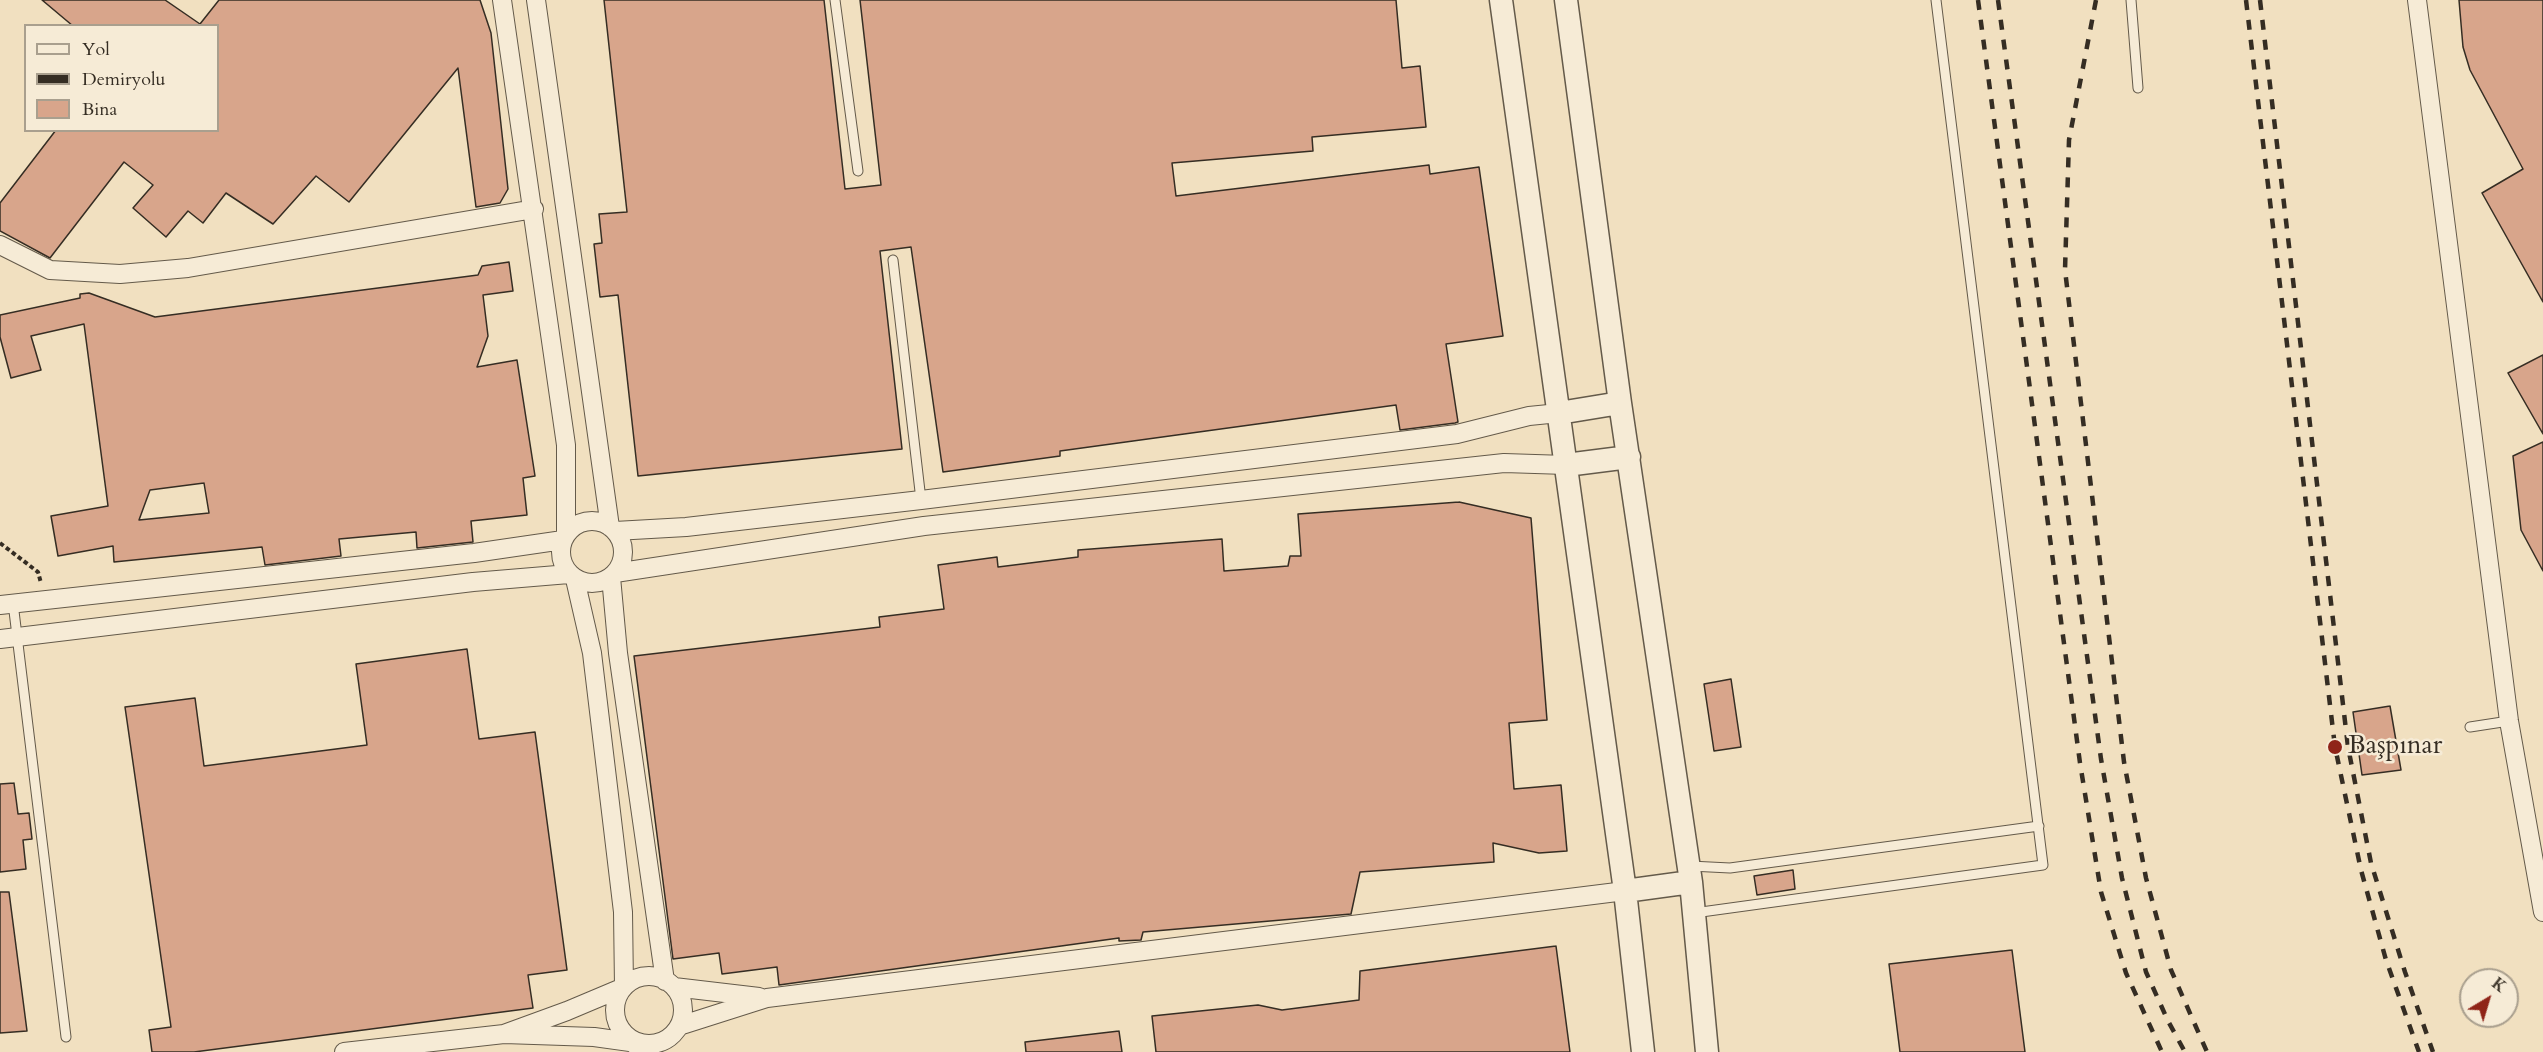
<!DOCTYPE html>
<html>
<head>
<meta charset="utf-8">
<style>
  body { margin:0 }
  #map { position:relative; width:2543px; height:1052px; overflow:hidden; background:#f1e0c0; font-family:Cardo,serif }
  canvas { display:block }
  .legend { position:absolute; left:24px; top:24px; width:195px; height:108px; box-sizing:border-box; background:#f6ebd6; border:2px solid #a99f8e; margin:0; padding:8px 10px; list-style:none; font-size:18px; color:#352d23 }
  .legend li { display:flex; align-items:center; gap:12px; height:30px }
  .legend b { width:30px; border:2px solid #a99f8e }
  .north { position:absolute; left:2459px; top:968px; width:60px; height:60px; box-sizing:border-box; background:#f6ebd6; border:2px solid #a99f8e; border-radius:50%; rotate:38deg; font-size:16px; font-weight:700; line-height:24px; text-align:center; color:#352d23 }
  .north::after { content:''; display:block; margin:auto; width:21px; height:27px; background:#8f2418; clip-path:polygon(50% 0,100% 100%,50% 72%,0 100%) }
</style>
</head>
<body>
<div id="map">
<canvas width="2543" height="1052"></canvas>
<ul class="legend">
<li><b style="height:8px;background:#f6ebd6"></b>Yol</li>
<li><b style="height:8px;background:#352d23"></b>Demiryolu</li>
<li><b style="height:16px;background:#d8a58b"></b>Bina</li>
</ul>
<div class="north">K</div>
</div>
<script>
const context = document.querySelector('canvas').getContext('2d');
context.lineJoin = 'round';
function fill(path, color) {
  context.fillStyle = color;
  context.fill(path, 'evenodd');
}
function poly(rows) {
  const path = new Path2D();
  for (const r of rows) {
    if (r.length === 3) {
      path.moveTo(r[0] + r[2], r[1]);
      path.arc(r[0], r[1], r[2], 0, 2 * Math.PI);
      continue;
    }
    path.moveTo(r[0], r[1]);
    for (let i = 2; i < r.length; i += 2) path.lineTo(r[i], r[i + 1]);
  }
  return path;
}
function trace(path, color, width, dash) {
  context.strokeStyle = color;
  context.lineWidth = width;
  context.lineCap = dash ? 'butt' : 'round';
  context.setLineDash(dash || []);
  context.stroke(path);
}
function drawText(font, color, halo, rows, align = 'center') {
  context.font = font + ' Cardo,serif';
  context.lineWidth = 5;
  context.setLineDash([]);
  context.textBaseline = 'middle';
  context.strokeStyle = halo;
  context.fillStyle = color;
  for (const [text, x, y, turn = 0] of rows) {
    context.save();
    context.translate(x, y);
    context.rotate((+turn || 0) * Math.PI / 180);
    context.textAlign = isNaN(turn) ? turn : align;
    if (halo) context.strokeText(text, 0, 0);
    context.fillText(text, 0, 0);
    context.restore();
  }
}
const building = poly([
  [42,0,165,0,200,24,219,0,480,0,491,33,508,189,500,203,476,207,458,68,349,202,316,176,273,224,226,193,203,223,188,211,166,237,133,208,153,185,124,162,50,258,0,231,0,203,56,130,218,130,218,26,73,26,42,0],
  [604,0,824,0,845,189,881,185,860,0,1396,0,1402,68,1420,66,1426,127,1312,137,1313,151,1172,163,1176,196,1429,165,1430,174,1479,167,1503,336,1446,344,1458,422,1455,423,1400,430,1396,405,1060,451,1060,456,943,472,911,247,880,251,902,449,638,476,618,295,600,297,594,244,602,243,599,214,627,212,604,0],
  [2459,0,2543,0,2543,302,2482,193,2523,169,2470,70,2463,47,2459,0],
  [509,262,513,291,483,295,488,336,477,367,517,360,535,476,523,478,527,515,471,521,473,542,417,548,416,532,339,539,341,556,265,565,262,547,114,562,113,546,58,556,51,516,108,506,84,324,31,336,41,370,11,378,0,337,0,315,80,298,80,294,89,293,155,317,478,275,482,266,509,262],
  [204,483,209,513,139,520,150,490,204,483],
  [2543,355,2543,434,2508,373,2543,355],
  [2543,442,2543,571,2521,530,2513,456,2543,442],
  [1459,502,1531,518,1547,720,1509,723,1514,789,1561,785,1567,851,1539,853,1493,843,1494,862,1360,872,1351,914,1143,932,1141,940,1119,941,1119,938,779,985,777,967,722,974,719,953,673,959,634,656,880,627,879,617,944,609,938,565,997,557,998,567,1078,557,1078,550,1222,539,1224,571,1288,566,1290,556,1301,556,1298,514,1459,502],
  [467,649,479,739,535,732,567,970,528,975,533,1008,194,1052,152,1052,149,1030,171,1027,125,707,195,698,204,766,367,745,356,664,467,649],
  [1731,679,1741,747,1714,751,1704,684,1731,679],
  [2390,706,2401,770,2362,775,2353,712,2390,706],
  [14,783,18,814,29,813,32,839,23,840,26,869,0,872,0,784,14,783],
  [1793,870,1795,889,1757,895,1754,876,1793,870],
  [0,892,9,892,27,1031,0,1033,0,892],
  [1556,946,1570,1052,1156,1052,1152,1016,1258,1005,1282,1010,1359,1000,1360,971,1556,946],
  [2012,950,2025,1052,1900,1052,1889,964,2012,950],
  [1119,1031,1122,1052,1026,1052,1025,1042,1119,1031]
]);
fill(building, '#d8a58b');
trace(building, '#352d23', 1.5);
const service = poly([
  [835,0,858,171],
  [2131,0,2138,88],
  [893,260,921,500],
  [13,603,66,1037],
  [2470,727,2509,721],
  [1690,866,1730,868,2039,826],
  [1694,913,2043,865,1936,0]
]);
const minor = poly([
  [502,0,566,445,566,534],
  [536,0,610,527],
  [2417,0,2509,721,2543,912],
  [0,245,50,270,120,274,188,268,534,209],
  [592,552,31],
  [615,531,686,527,921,500,1457,434,1529,416,1559,413],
  [615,573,924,526,1504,463,1566,465],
  [611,577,618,653,665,981],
  [0,605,474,553,563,540],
  [0,639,473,582,569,574],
  [649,1010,34],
  [674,987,759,997],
  [679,1026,767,998,1625,891],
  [504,1034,567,1011,624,987,623,912,592,653,575,579],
  [344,1052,504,1034,594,1037,637,1043,638,1052]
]);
const tertiary = poly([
  [1501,0,1625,891,1643,1052],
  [1566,0,1620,403,1691,882,1707,1052],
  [1559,413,1620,403],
  [1566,465,1629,457],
  [1625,891,1691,882]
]);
trace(service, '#645a4a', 11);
trace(minor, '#645a4a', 20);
trace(tertiary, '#645a4a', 25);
trace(poly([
  [0,543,38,572,41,583]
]), '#352d23', 4, [4.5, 3]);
trace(service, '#f6ebd6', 9);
trace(minor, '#f6ebd6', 18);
trace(tertiary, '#f6ebd6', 22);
trace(poly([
  [1978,0,2080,763,2101,892,2126,973,2162,1052],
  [1998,0,2101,759,2122,878,2146,972,2168,1021,2185,1052],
  [2096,0,2069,140,2065,270,2124,762,2146,878,2171,970,2207,1052],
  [2246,0,2335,747,2361,870,2386,960,2419,1052],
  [2260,0,2348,747,2371,863,2405,972,2433,1052]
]), '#352d23', 4.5, [10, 10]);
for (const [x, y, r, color] of [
  [2335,747,8,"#8f2418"]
]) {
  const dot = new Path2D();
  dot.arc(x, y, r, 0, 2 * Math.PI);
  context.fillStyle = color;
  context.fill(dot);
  trace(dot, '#f6ebd6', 2);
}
drawText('26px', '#352d23', '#f6ebd6', [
  ["Başpınar",2348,747]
], 'left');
</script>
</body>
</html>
